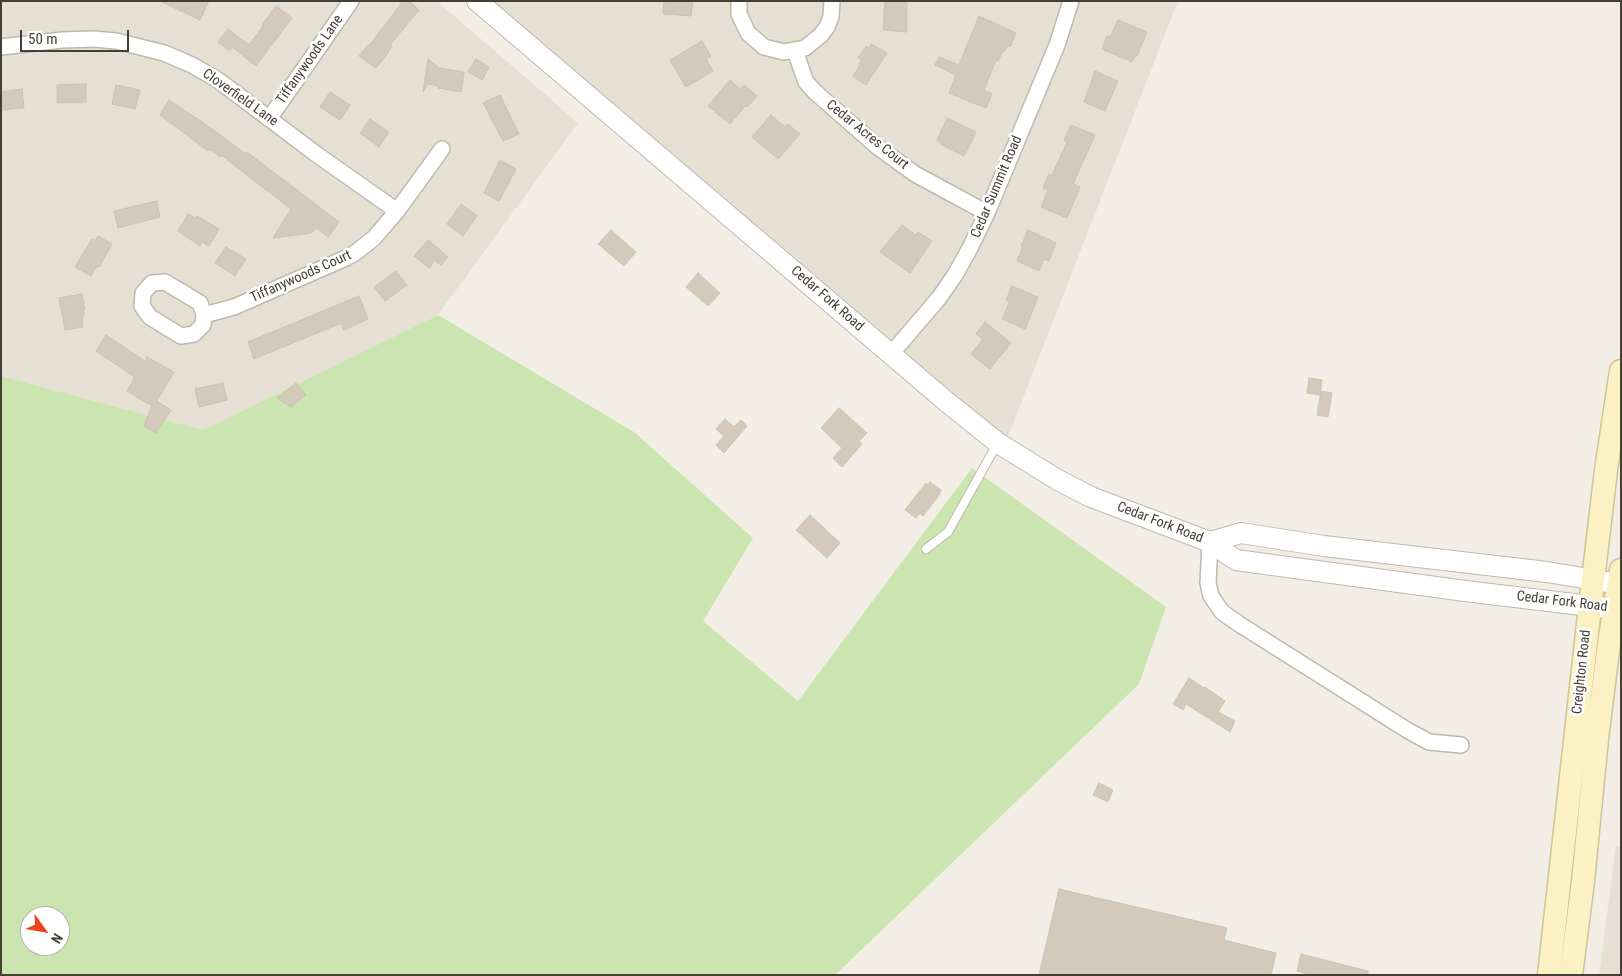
<!DOCTYPE html>
<html>
<head>
<meta charset="utf-8">
<style>
  body { margin:0 }
  #map { position:relative; width:1622px; height:976px; overflow:hidden; background:#f2eee5; font-family:"Roboto Condensed",sans-serif }
  canvas { display:block }
  .frame { position:absolute; inset:0; border:2px solid #443f35; pointer-events:none }
  .north { position:absolute; left:20px; top:906px; width:50px; height:50px; box-sizing:border-box; background:#fff; border:1px solid #b4b2ae; border-radius:50%; rotate:122deg; font-size:14px; font-weight:700; line-height:20px; text-align:center; color:#443f35 }
  .north::after { content:''; display:block; margin:auto; width:18px; height:22px; background:#f0441f; clip-path:polygon(50% 0,100% 100%,50% 72%,0 100%) }
  .scale { position:absolute; left:20px; top:30px; width:109px; height:22px; box-sizing:border-box; border:2px solid #443f35; border-top:0; padding-left:6px; font-size:15px; line-height:18px; white-space:nowrap; color:#443f35; -webkit-text-stroke:4px #fff; paint-order:stroke }
</style>
</head>
<body>
<div id="map">
<canvas width="1622" height="976"></canvas>
<div class="frame"></div>
<div class="north">N</div>
<div class="scale">50 m</div>
</div>
<script>
const context = document.querySelector('canvas').getContext('2d');
context.lineJoin = 'round';
function fill(path, color) {
  context.fillStyle = color;
  context.fill(path, 'evenodd');
}
function poly(rows) {
  const path = new Path2D();
  for (const r of rows) {
    path.moveTo(r[0], r[1]);
    for (let i = 2; i < r.length; i += 2) path.lineTo(r[i], r[i + 1]);
  }
  return path;
}
function trace(path, color, width, dash) {
  context.strokeStyle = color;
  context.lineWidth = width;
  context.lineCap = dash ? 'butt' : 'round';
  context.setLineDash(dash || []);
  context.stroke(path);
}
function drawText(font, color, halo, rows, align = 'center') {
  context.font = font + ' "Roboto Condensed",sans-serif';
  context.lineWidth = 5;
  context.setLineDash([]);
  context.textBaseline = 'middle';
  context.strokeStyle = halo;
  context.fillStyle = color;
  for (const [text, x, y, turn = 0] of rows) {
    context.save();
    context.translate(x, y);
    context.rotate((+turn || 0) * Math.PI / 180);
    context.textAlign = isNaN(turn) ? turn : align;
    if (halo) context.strokeText(text, 0, 0);
    context.fillText(text, 0, 0);
    context.restore();
  }
}
fill(poly([
  [1,1,437,1,578,123,438,315,203,430,1,376],
  [483,1,1178,1,1004,447],
  [1616,846,1621,847,1621,975,1599,975]
]), '#e6e0d4');
fill(poly([
  [438,315,634,432,753,538,703,621,798,701,972,468,1166,607,1139,684,835,975,1,975,1,376,203,430],
  [30,916,60,916,60,946,30,946]
]), '#cbe5b0');
const building = poly([
  [160,1,209,1,200,20,160,1],
  [403,1,409,1,419,10,390,45,392,46,386,56,376,68,359,56,368,45,369,46,403,1],
  [664,1,693,1,691,16,663,14,664,1],
  [885,1,907,1,907,32,883,30,885,1],
  [276,6,292,18,256,66,232,47,229,51,218,42,228,29,249,45,263,26,262,25,276,6],
  [979,16,1016,33,1010,47,1007,46,1004,52,1003,51,998,61,996,60,984,90,992,94,986,108,949,93,956,75,935,65,939,57,959,65,979,16],
  [1118,20,1147,32,1137,56,1135,56,1132,62,1102,49,1107,36,1110,37,1118,20],
  [702,41,711,56,706,59,713,71,686,87,670,60,702,41],
  [871,44,887,53,866,85,853,76,860,65,859,64,861,60,858,58,866,46,869,48,871,44],
  [428,59,439,68,464,72,461,92,438,88,438,86,428,84,423,92,428,59],
  [476,59,489,67,482,80,468,72,476,59],
  [1095,71,1118,81,1105,111,1084,102,1095,71],
  [730,80,740,89,744,85,757,96,747,107,746,105,730,124,708,106,730,80],
  [86,84,86,102,57,103,57,85,86,84],
  [116,85,140,90,135,109,112,104,116,85],
  [22,89,24,108,1,110,1,92,22,89],
  [330,92,350,105,340,120,320,107,330,92],
  [500,95,519,134,503,141,483,103,500,95],
  [169,100,201,121,246,154,247,152,339,222,328,237,316,228,311,233,273,238,291,209,221,155,220,157,209,149,208,151,160,115,169,100],
  [771,115,785,127,788,124,800,134,778,159,752,137,771,115],
  [947,118,976,132,964,156,940,144,941,142,937,140,947,118],
  [370,119,389,132,379,147,360,133,370,119],
  [1071,125,1095,135,1073,184,1080,187,1067,218,1041,207,1048,190,1043,188,1049,174,1052,175,1067,142,1064,140,1071,125],
  [500,160,516,169,499,201,484,193,500,160],
  [157,201,160,217,118,228,114,211,157,201],
  [461,204,477,216,463,236,447,224,461,204],
  [188,214,196,218,197,216,219,229,209,246,202,242,200,246,178,231,188,214],
  [902,225,916,235,918,232,932,241,910,273,880,252,902,225],
  [611,230,636,252,624,266,598,244,611,230],
  [1028,230,1056,243,1049,261,1044,259,1039,271,1017,261,1023,247,1021,246,1028,230],
  [98,236,112,244,99,267,97,266,91,276,75,267,92,239,95,241,98,236],
  [428,240,448,257,441,265,435,260,429,268,414,256,428,240],
  [226,247,246,259,235,276,215,263,226,247],
  [396,271,407,285,385,301,374,287,396,271],
  [698,273,720,293,708,306,686,287,698,273],
  [1012,286,1038,297,1025,329,1002,319,1010,301,1006,300,1012,286],
  [82,294,85,310,83,310,84,316,82,316,83,327,65,330,59,298,82,294],
  [359,296,368,319,344,330,341,324,339,324,254,359,248,342,359,296],
  [985,322,1011,343,990,369,971,354,983,339,976,334,985,322],
  [106,335,145,361,147,357,174,372,157,401,171,410,156,433,144,426,152,406,127,391,135,377,96,351,106,335],
  [1309,378,1322,380,1320,395,1307,393,1309,378],
  [223,383,227,400,199,407,195,389,223,383],
  [296,383,306,395,291,407,277,398,296,383],
  [1321,391,1332,393,1328,417,1317,415,1321,391],
  [839,408,867,433,859,441,862,444,842,467,833,458,842,448,821,428,839,408],
  [725,419,734,427,741,420,747,426,724,453,716,445,724,436,716,429,725,419],
  [930,482,941,490,939,493,940,494,923,516,920,513,916,518,905,510,926,483,928,485,930,482],
  [810,515,840,543,827,558,796,530,810,515],
  [1189,678,1204,688,1205,687,1225,701,1218,712,1235,721,1230,732,1186,704,1183,710,1173,704,1189,678],
  [1099,783,1113,790,1108,802,1093,795,1099,783],
  [1059,889,1227,928,1224,940,1276,953,1271,975,1039,975,1059,889],
  [1301,954,1368,971,1368,975,1310,975,1297,971,1301,954]
]);
fill(building, '#d3cabb');
trace(building, '#cdc2af', 1);
const service = poly([
  [926,549,948,532,997,444]
]);
const minor = poly([
  [739,1,739,14,748,33,764,47,784,52,805,48,821,35,827,27,831,17,832,1],
  [1,47,62,40,94,39,116,41,164,53,192,65,218,80,316,154,397,211],
  [795,51,806,82,815,92,879,148,915,174,987,213],
  [269,119,351,1],
  [204,315,200,303,165,282,152,283,143,293,142,306,150,317,181,336,194,334,203,325,204,315,234,307,346,258,355,253,374,238,397,211,442,149],
  [891,354,939,298,955,275,970,248,987,213,1057,45,1071,1],
  [1210,542,1208,583,1211,596,1222,612,1239,624,1407,730,1429,742,1461,745]
]);
const tertiary = poly([
  [477,1,948,403,998,443,1058,480,1091,497,1210,542,1236,560,1465,591,1607,608],
  [1210,542,1241,533,1324,546,1547,572,1619,584]
]);
const secondary = poly([
  [1549,975,1590,606,1606,470,1621,371],
  [1571,975,1583,881,1597,739,1609,643,1621,570]
]);
trace(service, '#c0b9ab', 10);
trace(minor, '#c0b9ab', 18);
trace(tertiary, '#c0b9ab', 22);
trace(secondary, '#d0c397', 25);
trace(service, '#fff', 8);
trace(minor, '#fff', 15);
trace(tertiary, '#fff', 20);
trace(secondary, '#fcf0c5', 22);
drawText('14px', '#443f35', '#fff', [
  ["Tiffanywoods Lane",310,60,-55],
  ["Cloverfield Lane",240,98,35],
  ["Cedar Acres Court",867,135,39],
  ["Cedar Summit Road",997,187,-67],
  ["Tiffanywoods Court",301,277,-24],
  ["Cedar Fork Road",827,299,41],
  ["Cedar Fork Road",1160,523,21],
  ["Cedar Fork Road",1562,602,7],
  ["Creighton Road",1582,672,-84]
]);
</script>
</body>
</html>
